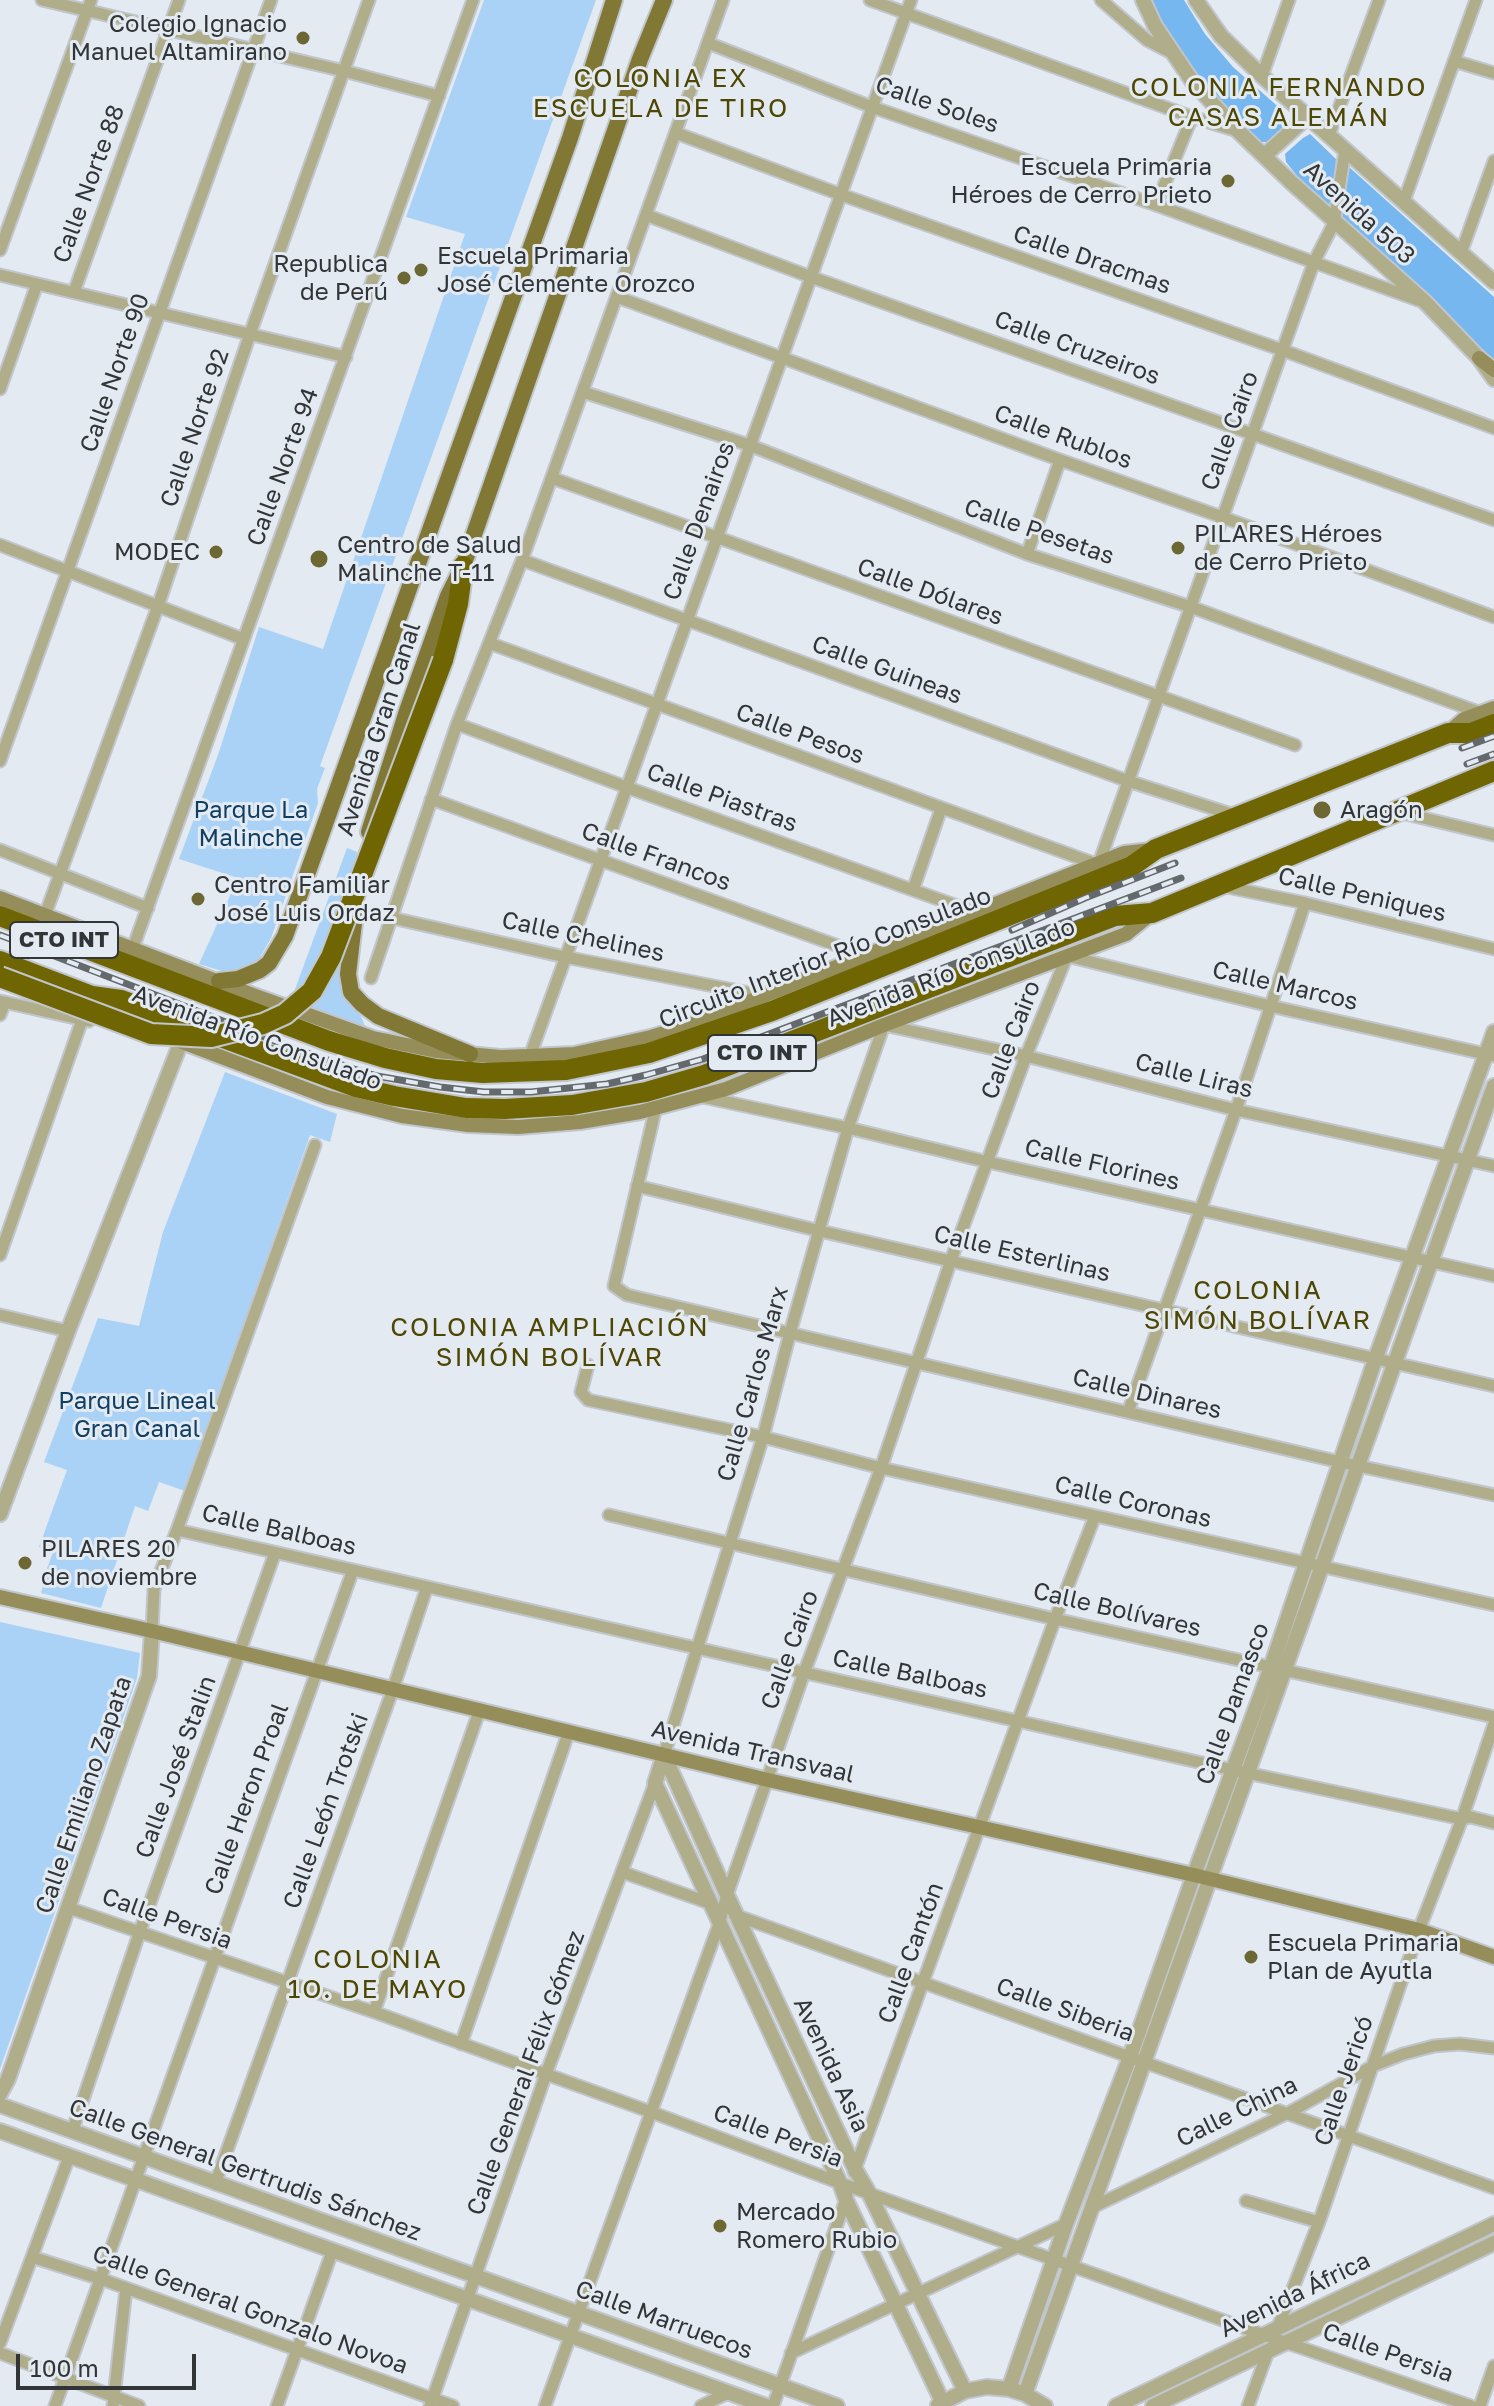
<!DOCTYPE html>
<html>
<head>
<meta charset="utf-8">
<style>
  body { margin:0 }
  #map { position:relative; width:1494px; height:2406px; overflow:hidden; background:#e3eaf1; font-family:"Golos Text",sans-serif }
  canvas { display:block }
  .scale { position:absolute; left:16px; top:2354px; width:180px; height:36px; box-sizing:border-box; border:4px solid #323538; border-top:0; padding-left:10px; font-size:24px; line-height:28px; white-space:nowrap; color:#323538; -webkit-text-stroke:6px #e3eaf1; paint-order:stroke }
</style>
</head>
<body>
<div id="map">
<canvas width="1494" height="2406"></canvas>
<div class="scale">100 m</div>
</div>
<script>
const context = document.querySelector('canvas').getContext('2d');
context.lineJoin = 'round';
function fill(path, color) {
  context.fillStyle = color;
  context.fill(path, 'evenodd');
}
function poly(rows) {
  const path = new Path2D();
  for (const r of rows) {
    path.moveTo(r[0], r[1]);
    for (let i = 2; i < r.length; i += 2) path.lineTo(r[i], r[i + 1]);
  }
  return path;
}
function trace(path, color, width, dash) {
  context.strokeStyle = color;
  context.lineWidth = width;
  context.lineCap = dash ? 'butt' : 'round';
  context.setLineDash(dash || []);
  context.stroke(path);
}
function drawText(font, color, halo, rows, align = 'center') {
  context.font = font + ' "Golos Text",sans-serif';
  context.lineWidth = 6;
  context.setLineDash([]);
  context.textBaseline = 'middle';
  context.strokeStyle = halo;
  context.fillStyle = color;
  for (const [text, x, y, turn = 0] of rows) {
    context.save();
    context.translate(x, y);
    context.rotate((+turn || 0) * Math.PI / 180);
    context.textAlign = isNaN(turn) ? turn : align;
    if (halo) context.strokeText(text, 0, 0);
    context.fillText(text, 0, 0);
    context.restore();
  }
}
fill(poly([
  [484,0,596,0,320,766,325,768,317,789,318,803,271,938,248,979,199,964,238,878,179,859,218,755,259,627,323,649,465,234,406,217],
  [347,848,357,852,341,977,349,1003,361,1016,365,1026,291,1000],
  [225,1072,337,1114,330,1142,310,1135,185,1491,159,1482,148,1511,135,1506,101,1608,41,1593,43,1586,41,1585,53,1552,39,1547,67,1470,44,1462,98,1318,139,1326,163,1232],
  [0,1622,140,1653,137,1678,0,2069]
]), '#aad2f6');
fill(poly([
  [1150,0,1184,0,1205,34,1233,67,1283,111,1286,117,1286,125,1276,136,1268,142,1261,142,1207,89,1161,24],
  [1310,134,1336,159,1333,211,1298,177,1286,162,1285,154,1303,138],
  [1349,167,1494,297,1494,361,1342,219]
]), '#77b7ef');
const minor = poly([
  [42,0,344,71,439,96],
  [870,0,1192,117,1238,131],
  [1101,0,1147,40,1172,53],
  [708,43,872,107,1156,205,1418,300],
  [1454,61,1494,73],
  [1262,76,1289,0],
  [676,133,842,195,1282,350,1494,428],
  [1329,135,1379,0],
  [1404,201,1476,0],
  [1156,205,1192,117],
  [646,215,811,277,1494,520],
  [0,250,91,0],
  [1461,253,1494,161],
  [0,275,346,357],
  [74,292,179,0],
  [617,297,1060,460,1222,517,1494,617],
  [0,389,37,284],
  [583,392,749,445,1027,554,1191,607,1481,713],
  [552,478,1295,745],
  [0,545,243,639],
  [1027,554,1060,460],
  [522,560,1128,781,1237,816],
  [489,643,1096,864],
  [457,724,626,787,974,912],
  [0,761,271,0],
  [431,799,866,956],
  [1398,812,1494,835],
  [0,850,148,908],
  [1099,863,1314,262,1334,223,1345,150],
  [1222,886,1305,903,1494,949],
  [913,890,941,809],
  [45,915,158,606,250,334,369,0],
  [392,918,565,957,765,996],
  [133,948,473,0],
  [371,978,457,724,522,560,723,0],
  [0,1001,89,1021],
  [0,1015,5,1002],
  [530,1056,911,0],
  [703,1097,848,1128,988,1162,1494,1276],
  [656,1107,614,1286,627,1295,1340,1462,1494,1495],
  [637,1186,820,1231,1494,1386],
  [0,1255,82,1020],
  [0,1315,68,1331],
  [588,1365,581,1392,588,1400,763,1437,881,1468,1494,1605],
  [1128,1412,1236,1110,1305,903],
  [609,1515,1055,1619,1494,1717],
  [177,1530,1233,1770,1462,1819,1471,1817,1494,1823],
  [152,1631,154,1589,177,1530,315,1145],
  [664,1755,763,1437,790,1333,848,1128,884,1025,1026,1056,1236,1110,1494,1166],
  [622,1872,712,1904],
  [69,1908,374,2012,651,2112,840,2183,1264,2335,1471,2406],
  [735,1915,1494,2188],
  [374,2012,480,1709],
  [461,2044,569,1731],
  [72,2132,140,1931,275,1553],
  [854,2172,1055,1619,1095,1516],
  [215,2184,393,1689,427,1587],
  [1246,2201,1319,2222],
  [1093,2207,1288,2113,1373,2066,1403,2054,1434,2046,1460,2044,1494,2048],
  [32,2257,101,2279,453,2406],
  [1277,2329,1319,2222,1419,1930,1462,1819,1494,1724],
  [0,2343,69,2157],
  [0,2353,139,2406],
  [791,2353,1066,2224],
  [55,2406,353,1570],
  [113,2406,126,2289],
  [277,2406,332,2252],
  [430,2406,546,2074,655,1783],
  [545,2406,719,1924,727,1895,804,1673,881,1468,951,1260,1026,1056,1067,956,1270,1006,1494,1056],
  [701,2406,730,2392],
  [773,2406,847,2196],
  [1248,2406,1269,2349],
  [1480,2406,1494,2366]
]);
const tertiary = poly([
  [1143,0,1155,26,1192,81,1238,131,1292,183,1425,302,1479,358,1494,379],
  [1196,0,1221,36,1262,76,1494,282],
  [1264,156,1308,116],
  [0,1514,68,1331,181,1042],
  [664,1755,655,1783,840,2183,846,2200,942,2401],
  [664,1755,727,1895,855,2169,869,2193,965,2391],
  [0,2094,8,2079,149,1676,152,1631],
  [0,2105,837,2406],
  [0,2131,766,2406],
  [1009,2389,1066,2224,1130,2057,1194,1875,1271,1667,1375,1360,1494,1032],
  [1025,2394,1494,1086],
  [938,2405,965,2391,987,2387,1009,2389,1025,2394,1045,2406],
  [1116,2406,1494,2224],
  [1153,2406,1494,2243]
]);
const secondary = poly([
  [1479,358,1494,370],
  [1448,733,1464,719,1494,708],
  [0,898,253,995,373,1038,436,1051,500,1057,530,1056,574,1054,651,1037,690,1025,1124,853,1151,850],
  [174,1039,327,1097,402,1116,468,1125,518,1127,580,1122,640,1112,726,1089,884,1025,1126,934,1152,913],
  [0,1597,152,1631,768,1780,1194,1875,1419,1930,1494,1957]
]);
const primary = poly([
  [369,832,407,711,448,596,463,566,640,59,664,0],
  [356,906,348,974,351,992,362,1004,378,1016,470,1054],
  [219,981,238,979,260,970,269,963,285,936,570,138,614,0]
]);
const motorway = poly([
  [443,660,458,604,463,566],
  [0,916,329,1041,385,1058,436,1069,483,1073,566,1070,649,1053,772,1011,1132,866,1156,849,1448,733,1471,733,1494,724],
  [0,961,92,996,121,1000,356,1087,394,1096,466,1108,505,1109,572,1105,646,1092,704,1075,1115,916,1152,913,1494,771]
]);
trace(minor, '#c0c6cc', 15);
trace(tertiary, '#c0c6cc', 18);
trace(secondary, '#c0c6cc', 18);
trace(primary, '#c0c6cc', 20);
trace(motorway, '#c0c6cc', 24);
trace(minor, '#b0ad8b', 11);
trace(tertiary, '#b0ad8b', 14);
trace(secondary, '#958e5b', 14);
trace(primary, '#817835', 16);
trace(motorway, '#706503', 20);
const rail = poly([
  [1462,748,1494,736],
  [1467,764,1494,754],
  [1012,930,1085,898,1175,863],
  [0,935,293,1048,354,1069,377,1076,440,1087,484,1092,531,1092,607,1084,646,1075,703,1059,1181,878]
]);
trace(rail, '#64696d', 7);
trace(rail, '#e3eaf1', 4, [12]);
const motorwayBridge = poly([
  [0,977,151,1034,211,1037,263,1024,285,1014,312,991,331,957,443,660]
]);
trace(motorwayBridge, '#c0c6cc', 24, []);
trace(motorwayBridge, '#706503', 20);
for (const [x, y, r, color] of [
  [303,38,8,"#6d6734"],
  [1228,181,8,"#6d6734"],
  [421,270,8,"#6d6734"],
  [404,278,8,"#6d6734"],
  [1178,548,8,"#6d6734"],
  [216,552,8,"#6d6734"],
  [319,559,10,"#6d6734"],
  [1322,810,10,"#6d6734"],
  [198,899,8,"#6d6734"],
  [25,1563,8,"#6d6734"],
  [1251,1957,8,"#6d6734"],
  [720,2226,8,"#6d6734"]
]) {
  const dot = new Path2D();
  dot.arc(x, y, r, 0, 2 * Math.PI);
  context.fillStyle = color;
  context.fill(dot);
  trace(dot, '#e3eaf1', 3);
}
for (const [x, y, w] of [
  [64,940,108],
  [762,1053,108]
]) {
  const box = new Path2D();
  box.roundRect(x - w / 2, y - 18, w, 36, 6);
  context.fillStyle = '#e3eaf1';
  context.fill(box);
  trace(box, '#323538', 2);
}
drawText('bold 22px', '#323538', null, [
  ["CTO INT",64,940],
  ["CTO INT",762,1053]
]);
drawText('24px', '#323538', '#e3eaf1', [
  ["Colegio Ignacio",287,24,"right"],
  ["Manuel Altamirano",287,52,"right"],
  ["Escuela Primaria",1212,167,"right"],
  ["Héroes de Cerro Prieto",1212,195,"right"],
  ["Escuela Primaria",437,256],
  ["José Clemente Orozco",437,284],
  ["Republica",388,264,"right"],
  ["de Perú",388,292,"right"],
  ["PILARES Héroes",1194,534],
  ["de Cerro Prieto",1194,562],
  ["Centro de Salud",337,545],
  ["Malinche T-11",337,573],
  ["MODEC",200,552,"right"],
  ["Aragón",1340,810],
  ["Centro Familiar",214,885],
  ["José Luis Ordaz",214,913],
  ["PILARES 20",41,1549],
  ["de noviembre",41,1577],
  ["Escuela Primaria",1267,1943],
  ["Plan de Ayutla",1267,1971],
  ["Mercado",736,2212],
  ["Romero Rubio",736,2240]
], 'left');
drawText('24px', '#323538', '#e3eaf1', [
  ["Calle Soles",937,105,19],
  ["Calle Norte 88",89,184,-70],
  ["Avenida 503",1359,213,42],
  ["Calle Dracmas",1092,260,19],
  ["Calle Cruzeiros",1077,348,20],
  ["Calle Norte 90",115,373,-71],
  ["Calle Norte 92",195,428,-71],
  ["Calle Cairo",1230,431,-70],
  ["Calle Rublos",1063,437,20],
  ["Calle Norte 94",283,467,-70],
  ["Calle Denairos",699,521,-70],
  ["Calle Pesetas",1039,532,19],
  ["Calle Dólares",930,592,20],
  ["Calle Guineas",887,670,20],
  ["Avenida Gran Canal",379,729,-72],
  ["Calle Pesos",800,734,20],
  ["Calle Piastras",722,798,20],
  ["Calle Francos",656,857,20],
  ["Calle Peniques",1362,895,13],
  ["Calle Chelines",583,937,12],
  ["Circuito Interior Río Consulado",825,958,-21],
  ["Avenida Río Consulado",951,973,-21],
  ["Calle Marcos",1285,986,13],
  ["Avenida Río Consulado",257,1038,20],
  ["Calle Cairo",1011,1040,-69],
  ["Calle Liras",1194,1076,14],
  ["Calle Florines",1102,1165,13],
  ["Calle Esterlinas",1022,1254,13],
  ["Calle Carlos Marx",753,1384,-74],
  ["Calle Dinares",1147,1394,13],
  ["Calle Coronas",1133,1502,13],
  ["Calle Balboas",279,1530,13],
  ["Calle Bolívares",1117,1610,13],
  ["Calle Cairo",790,1650,-70],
  ["Calle Balboas",910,1674,12],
  ["Calle Damasco",1233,1704,-70],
  ["Avenida Transvaal",753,1752,13],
  ["Calle José Stalin",176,1767,-70],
  ["Calle Emiliano Zapata",84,1795,-71],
  ["Calle Heron Proal",247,1799,-70],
  ["Calle León Trotski",326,1811,-70],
  ["Calle Persia",167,1919,20],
  ["Calle Cantón",911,1953,-70],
  ["Calle Siberia",1065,2010,20],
  ["Avenida Asia",831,2065,65],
  ["Calle General Félix Gómez",526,2073,-70],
  ["Calle Jericó",1344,2081,-71],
  ["Calle China",1237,2112,-26],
  ["Calle Persia",778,2136,21],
  ["Calle General Gertrudis Sánchez",245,2170,20],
  ["Avenida África",1295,2295,-26],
  ["Calle General Gonzalo Novoa",250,2310,20],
  ["Calle Marruecos",664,2320,20],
  ["Calle Persia",1388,2353,19]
]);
drawText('24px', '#0f3f64', '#e3eaf1', [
  ["Parque La",251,810],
  ["Malinche",251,838],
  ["Parque Lineal",137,1401],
  ["Gran Canal",137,1429]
]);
context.letterSpacing = '2px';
drawText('26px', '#4e4603', '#e3eaf1', [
  ["COLONIA EX",661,79],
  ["ESCUELA DE TIRO",661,109],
  ["COLONIA FERNANDO",1279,88],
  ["CASAS ALEMÁN",1279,118],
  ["COLONIA",1258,1291],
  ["SIMÓN BOLÍVAR",1258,1321],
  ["COLONIA AMPLIACIÓN",550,1328],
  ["SIMÓN BOLÍVAR",550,1358],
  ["COLONIA",378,1960],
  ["1O. DE MAYO",378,1990]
]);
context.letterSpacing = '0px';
</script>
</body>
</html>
